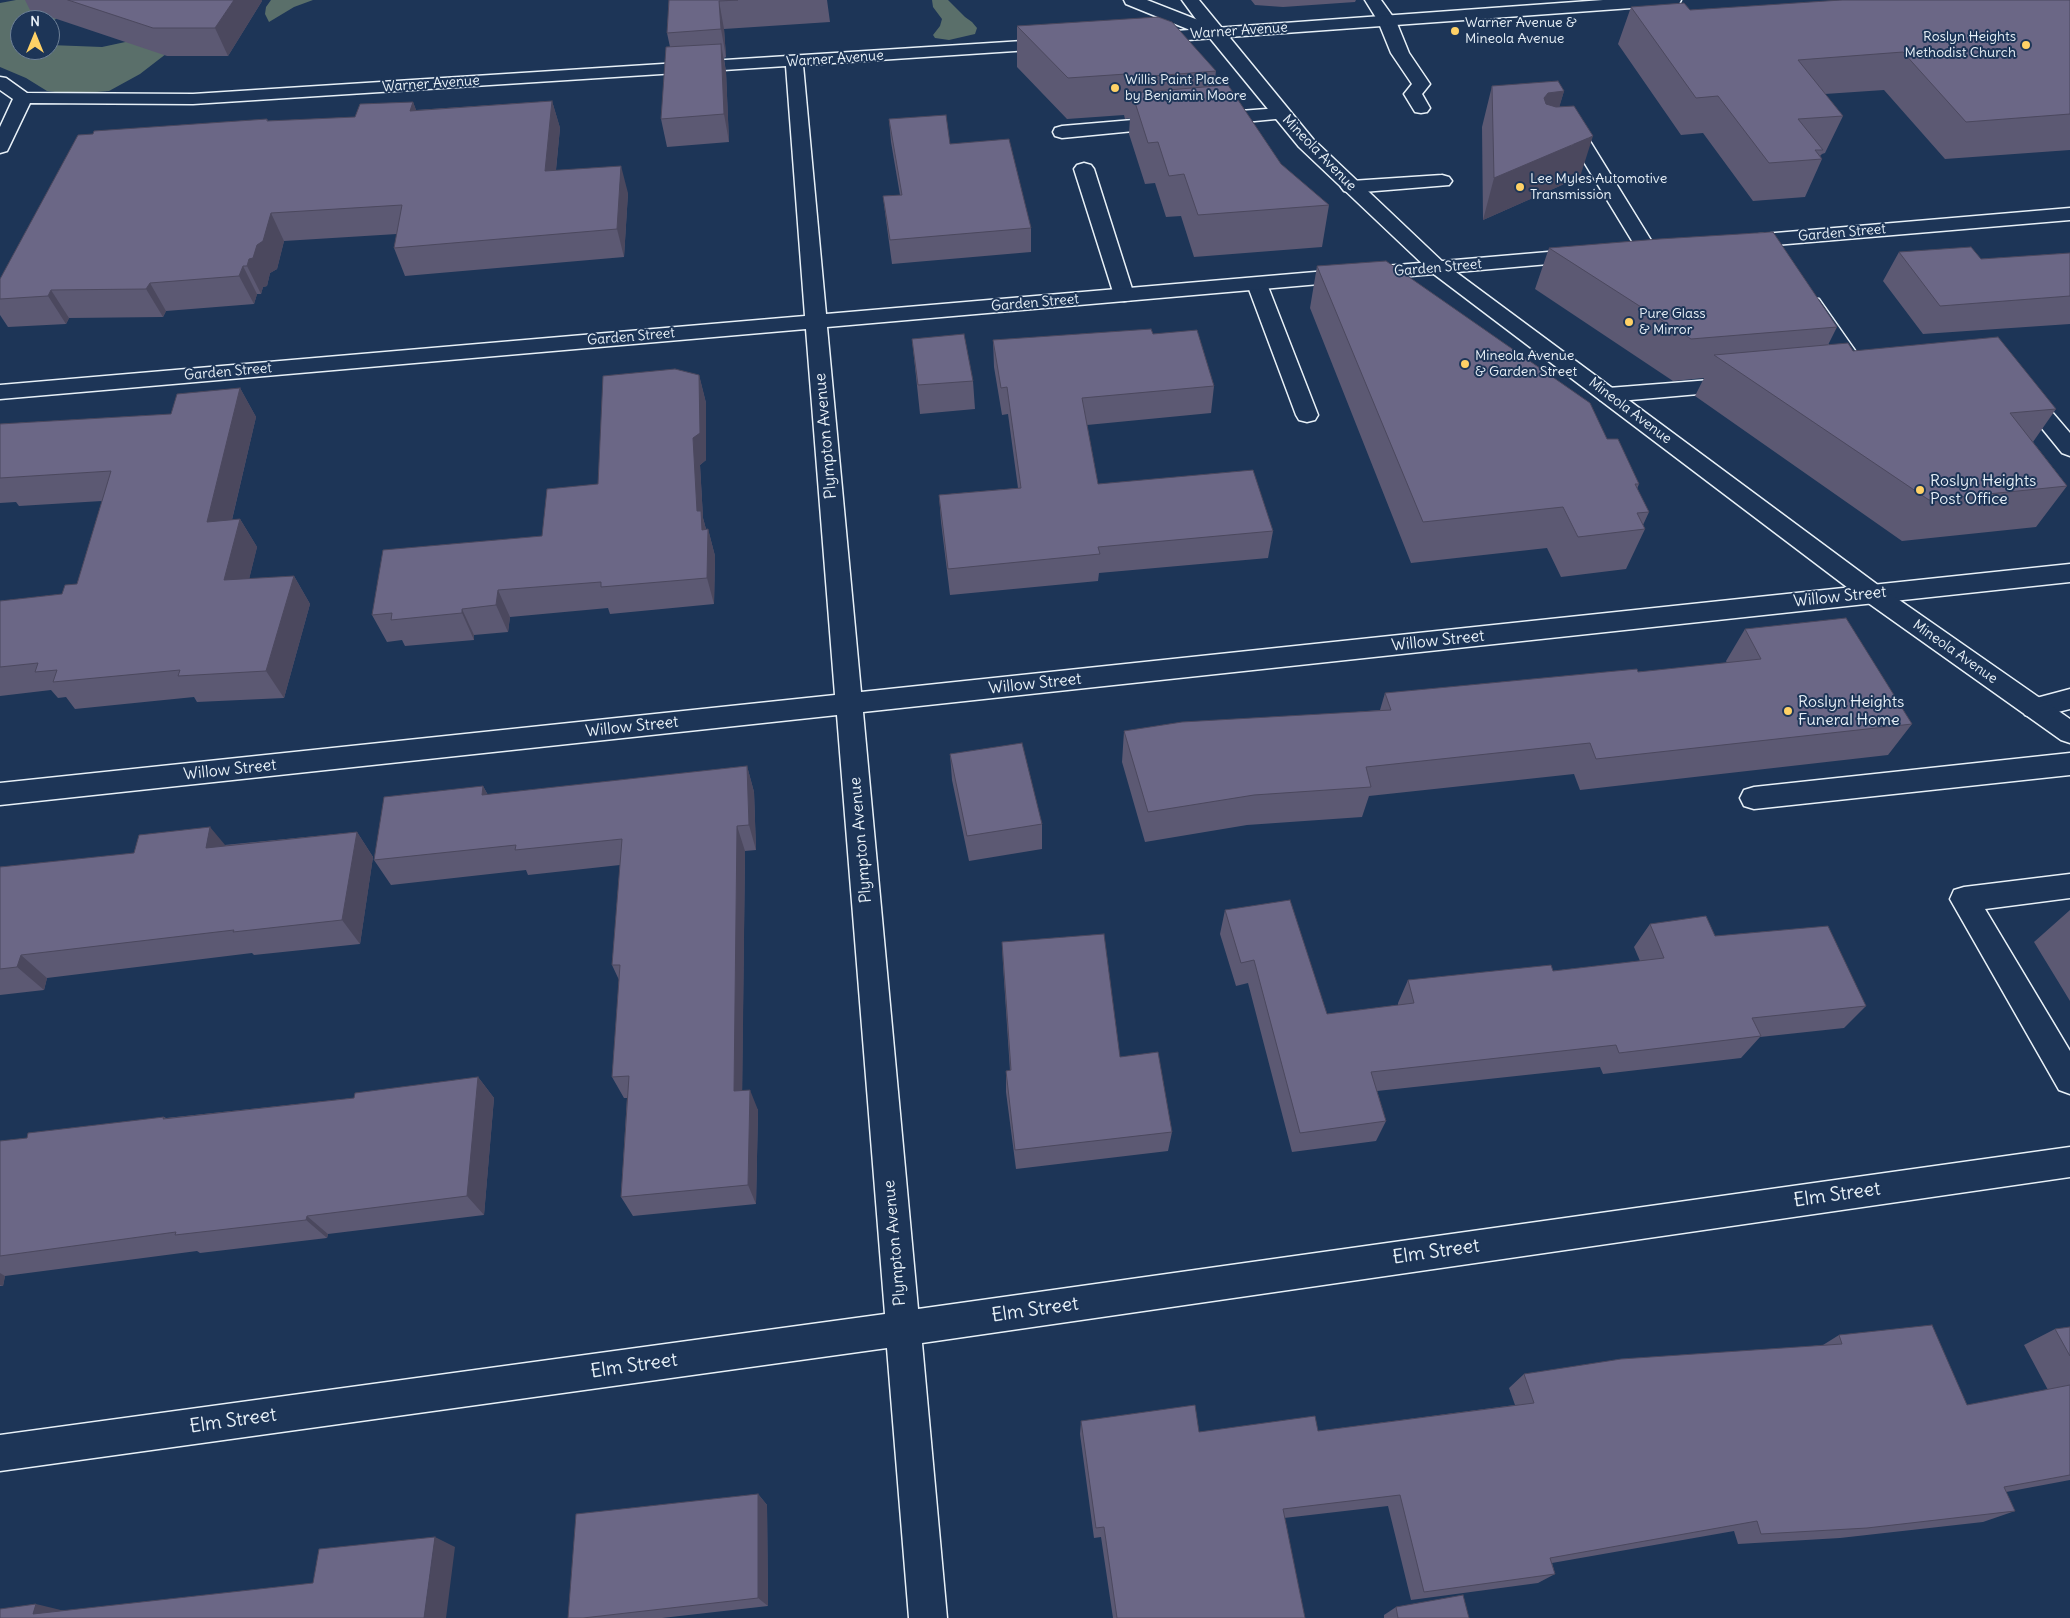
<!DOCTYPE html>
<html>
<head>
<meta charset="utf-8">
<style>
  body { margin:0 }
  #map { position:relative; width:2070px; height:1618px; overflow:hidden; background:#1d3557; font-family:Delius,sans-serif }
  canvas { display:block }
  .north { position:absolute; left:10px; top:10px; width:50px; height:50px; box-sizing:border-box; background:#1d3557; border:1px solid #6e8097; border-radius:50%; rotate:0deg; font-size:14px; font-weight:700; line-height:20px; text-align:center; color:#e8f1f8 }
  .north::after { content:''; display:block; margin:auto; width:18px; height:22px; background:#ffd166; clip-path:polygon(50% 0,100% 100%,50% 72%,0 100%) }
</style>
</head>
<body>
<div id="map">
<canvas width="2070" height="1618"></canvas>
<div class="north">N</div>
</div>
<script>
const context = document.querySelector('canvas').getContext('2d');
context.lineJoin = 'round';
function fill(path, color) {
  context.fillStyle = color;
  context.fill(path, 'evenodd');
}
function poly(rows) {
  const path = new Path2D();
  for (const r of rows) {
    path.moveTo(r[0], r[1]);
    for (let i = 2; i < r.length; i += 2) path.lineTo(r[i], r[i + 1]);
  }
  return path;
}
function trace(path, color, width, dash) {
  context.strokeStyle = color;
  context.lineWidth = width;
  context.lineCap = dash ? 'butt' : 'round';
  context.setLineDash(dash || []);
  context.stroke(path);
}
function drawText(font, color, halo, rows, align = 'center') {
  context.font = font + ' Delius,sans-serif';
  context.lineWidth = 4;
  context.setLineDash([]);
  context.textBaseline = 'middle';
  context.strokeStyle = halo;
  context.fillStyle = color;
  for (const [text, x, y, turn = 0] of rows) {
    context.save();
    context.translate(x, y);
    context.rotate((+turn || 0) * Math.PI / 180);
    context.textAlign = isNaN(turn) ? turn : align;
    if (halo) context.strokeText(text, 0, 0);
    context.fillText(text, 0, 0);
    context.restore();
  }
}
fill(poly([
  [16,0,91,0,73,7,50,23,50,20,20,20,20,50,50,50,50,45,102,47,130,41,175,47,140,74,109,91,72,94,47,91,26,78,0,67,0,3],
  [271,0,313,0,294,7,269,22,265,14,266,7],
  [932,0,948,0,965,17,972,22,977,28,975,34,949,40,935,38,933,35,940,26,942,19,933,7]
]), '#5a6f6a');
const service = poly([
  [1365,0,1381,0,1396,21,1409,53,1430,84,1422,94,1430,108,1427,112,1421,113,1415,112,1404,94,1412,84,1391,53,1378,21,1365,0],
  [1280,108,1286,110,1289,114,1286,118,1213,125,1206,123,1204,119,1206,115,1213,113,1280,108],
  [1168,117,1175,119,1177,123,1175,127,1062,138,1055,136,1053,132,1055,128,1062,126,1168,117],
  [1579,132,1586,134,1588,138,1657,250,1654,254,1647,256,1640,254,1573,144,1559,145,1552,143,1550,139,1552,135,1559,133,1579,132],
  [1084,163,1091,165,1094,169,1134,295,1131,300,1124,301,1117,300,1114,295,1074,169,1077,165,1084,163],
  [1442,175,1449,177,1452,181,1449,185,1351,193,1344,191,1341,187,1344,183,1351,181,1442,175],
  [1257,278,1264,280,1267,284,1318,415,1315,420,1307,422,1299,420,1296,415,1247,284,1250,280,1257,278],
  [1812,298,1819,299,1868,369,1871,374,1868,379,1860,381,1851,379,1802,304,1805,299,1812,298],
  [1736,378,1744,380,1747,385,1744,390,1608,402,1600,400,1597,395,1600,390,1608,388,1736,378],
  [2038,403,2046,405,2070,433,2070,456,2062,453,2027,410,2030,405,2038,403],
  [2070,689,2070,709,2034,718,2025,715,2021,708,2025,701,2070,689],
  [2070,753,2070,775,1754,809,1744,806,1740,798,1744,790,1754,787,2070,753],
  [2070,874,2070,898,1985,909,2070,1051,2070,1094,2059,1090,1950,899,1954,890,1964,887,2070,874]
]);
const minor = poly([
  [1124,0,1147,0,1221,29,1224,33,1221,37,1215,38,1146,43,1140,42,1137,38,1140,34,1146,33,1190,30,1126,4,1124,0],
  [1054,39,1060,40,1063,44,1060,48,803,65,826,314,1583,249,1590,251,1593,255,1590,259,1583,261,827,327,861,692,2070,564,2070,582,863,712,918,1309,2070,1147,2070,1177,922,1343,947,1618,909,1618,887,1348,0,1471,0,1435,885,1314,837,715,0,805,0,783,835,695,806,329,0,399,0,385,805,316,786,66,193,104,30,103,9,147,7,151,0,153,0,127,13,99,0,90,0,77,6,78,27,93,193,94,1054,39],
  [2070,208,2070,220,1740,248,1733,246,1730,242,1733,238,1740,236,2070,208]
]);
const tertiary = poly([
  [1603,0,1681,0,1679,4,1673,5,1215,38,1209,37,1206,33,1209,29,1215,28,1603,0]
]);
const secondary = poly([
  [1182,0,1199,0,1313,139,1445,264,1882,588,2070,719,2070,743,2061,740,1864,600,1431,272,1299,147,1209,37,1182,0]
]);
trace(service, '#e8f1f8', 3);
trace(minor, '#e8f1f8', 3);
trace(tertiary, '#e8f1f8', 3);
trace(secondary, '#e8f1f8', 3);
fill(service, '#1d3557');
fill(minor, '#1d3557');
fill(tertiary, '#1d3557');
fill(secondary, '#1d3557');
fill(poly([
  [25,0,262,0,262,1,228,56,167,56,30,10],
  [669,0,827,0,830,22,724,29,726,57,724,58,726,72,729,142,667,147,661,119,670,47,667,33],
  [1251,0,1356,0,1355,2,1283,7,1255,5],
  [2070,0,2070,150,1945,159,1884,90,1825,94,1843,116,1825,153,1822,154,1820,156,1822,159,1805,197,1753,201,1703,133,1681,135,1618,44,1631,7,1690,10],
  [1017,26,1216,71,1214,86,1281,164,1329,205,1322,247,1194,257,1181,216,1166,217,1155,183,1145,184,1129,134,1130,118,1125,119,1124,115,1067,119,1017,67],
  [1492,86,1564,91,1559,107,1580,177,1483,220,1482,127],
  [552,101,560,128,556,170,628,193,624,257,405,276,394,248,397,234,284,241,277,269,270,273,267,286,263,287,261,294,257,294,254,304,166,311,163,317,69,318,66,324,8,327,0,315,0,279,267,119,268,121,355,117,413,102,416,110],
  [889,119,950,144,1031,228,1031,252,892,264,886,220,883,196,900,195,891,142],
  [1549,248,1837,327,1828,345,1853,351,2056,409,2033,442,2067,486,2036,527,1902,541,1695,396,1704,378,1673,381,1535,289],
  [1899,252,1981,259,2070,253,2070,324,1923,334,1883,281],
  [1317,266,1607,439,1639,484,1637,489,1649,512,1643,525,1645,529,1626,569,1561,577,1547,548,1411,563,1310,308],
  [1153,334,1214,386,1211,413,1087,425,1098,484,1273,531,1268,558,1099,573,1098,581,950,595,941,522,939,495,1018,488,1008,414,1002,415,994,367,993,340],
  [912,339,973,381,975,409,920,414,915,367],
  [699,375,706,403,706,460,700,465,703,518,706,529,708,529,715,556,714,604,610,614,608,608,510,617,508,632,474,635,474,640,405,646,402,640,387,642,372,615,542,536,598,484],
  [240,388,256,417,232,520,240,519,257,547,249,579,294,576,310,604,284,698,197,702,194,697,75,709,66,697,58,698,51,690,0,696,0,601,62,594,77,584,102,501,19,506,16,502,0,503,0,424,171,414],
  [1745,629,1912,724,1888,755,1580,790,1574,774,1369,796,1362,817,1247,825,1145,842,1122,762,1124,731,1380,710,1385,693,1638,672,1727,663,1726,661],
  [950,754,1042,824,1042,849,969,861,952,780],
  [747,766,754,792,756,850,745,851,742,1090,758,1110,756,1204,633,1216,621,1197,627,1098,624,1098,612,1077,619,980,612,965,620,865,528,875,526,870,391,885,374,860,483,786,488,795],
  [357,832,373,857,360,944,254,955,252,953,47,978,44,990,0,995,0,867],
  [1225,910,1327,1014,1398,1005,1398,1003,1408,980,1553,971,1640,961,1634,947,1650,924,1715,936,1866,1006,1844,1028,1760,1037,1741,1058,1603,1074,1600,1067,1377,1091,1386,1121,1376,1141,1292,1152,1248,983,1236,986,1220,934],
  [2070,910,2070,1001,2034,942],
  [1002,942,1120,1057,1172,1132,1168,1151,1016,1169,1006,1092,1006,1071,1010,1071,1003,965],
  [478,1077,494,1098,484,1215,328,1234,327,1238,200,1253,197,1251,5,1276,3,1286,0,1286,0,1141,27,1138,164,1117,166,1118,354,1098],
  [2070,1327,2070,1480,2006,1492,2015,1511,1983,1522,1840,1538,1738,1544,1734,1531,1552,1563,1555,1574,1538,1583,1411,1600,1388,1506,1284,1518,1305,1618,1113,1618,1101,1537,1094,1538,1080,1434,1081,1421,1199,1432,1318,1431,1515,1405,1509,1388,1524,1374,1823,1345,1839,1335,1967,1405,2048,1390,2024,1345,2055,1329],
  [758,1494,767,1505,768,1606,662,1618,568,1618],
  [1396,1607,1469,1618,1384,1618,1384,1615]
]), '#5c5973');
fill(poly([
  [234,0,262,0,262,1,228,56,215,28],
  [719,1,724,29,726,57,721,29],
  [721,44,726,72,729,142,724,114],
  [1564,91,1552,132,1544,98,1548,93],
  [552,101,560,128,553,199,545,171],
  [413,102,423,129,410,111],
  [1593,136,1580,177,1483,220,1494,178],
  [621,166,628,193,624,257,617,229],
  [271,213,284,241,277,269,270,273,267,286,263,287,261,294,247,266,249,259,257,245],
  [243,266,257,294,254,304,239,276],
  [150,283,166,311,163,317,146,289],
  [51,290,69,318,66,324,48,296],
  [699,375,706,403,706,460,700,465,703,518,708,537,708,529,715,556,714,604,707,578,697,511,693,438],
  [240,388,256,417,225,549,207,522],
  [240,519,257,547,242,608,224,580],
  [294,576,310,604,284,698,266,671],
  [498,590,510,617,508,632,496,605],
  [462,609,474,635,474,640,462,613],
  [747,766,754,792,756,850,749,825],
  [483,786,497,812,482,795],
  [737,826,745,851,742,1112,734,1091],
  [210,827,231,852,206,848],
  [357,832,373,857,360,944,342,920],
  [21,955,47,978,44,990,17,967],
  [478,1077,494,1098,484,1215,467,1196],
  [750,1090,758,1110,756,1204,748,1185],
  [307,1216,328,1234,327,1238,306,1220],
  [0,1273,5,1276,3,1286,0,1285],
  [758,1494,767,1505,768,1606,758,1598],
  [435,1537,455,1547,446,1618,424,1618],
  [36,1604,69,1612,33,1614]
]), '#4b485e');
const building = poly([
  [68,0,234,0,215,28,153,28,68,0],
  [669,0,738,0,719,1,721,29,667,33,669,0],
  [1841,0,2070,0,2070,114,1966,122,1903,52,1798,60,1843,116,1798,119,1823,150,1815,150,1822,159,1769,163,1718,96,1696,98,1631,7,1684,3,1690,10,1841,0],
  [1158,17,1172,22,1216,71,1127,78,1126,74,1068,78,1017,26,1158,17],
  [721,44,724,114,661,119,666,47,721,44],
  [1558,81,1564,91,1548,93,1544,98,1546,104,1556,107,1574,106,1593,136,1494,178,1492,86,1558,81],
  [1228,85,1281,164,1329,205,1198,215,1184,174,1169,176,1158,142,1148,143,1132,93,1228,85],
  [552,101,545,171,621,166,617,229,394,248,402,205,271,213,263,241,257,245,253,258,249,259,247,266,243,266,239,276,150,283,146,289,51,290,48,296,0,299,0,279,78,135,93,134,94,131,267,119,267,121,355,117,360,104,413,102,410,111,552,101],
  [946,115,950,144,1009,139,1031,228,890,240,883,196,902,195,889,119,946,115],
  [1773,232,1837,327,1691,339,1549,248,1659,239,1773,232],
  [1971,247,1981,259,2070,253,2070,296,1940,306,1899,252,1971,247],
  [1386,261,1590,403,1607,439,1618,439,1639,484,1635,484,1649,512,1637,513,1645,529,1578,537,1563,507,1423,522,1317,266,1386,261],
  [1151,329,1153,334,1197,330,1214,386,1082,398,1098,484,1253,470,1273,531,1098,547,1100,554,948,569,939,495,1021,488,1007,387,1001,388,993,340,1151,329],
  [964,334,973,381,918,385,912,339,964,334],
  [1998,337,2056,409,2010,413,2067,486,1929,500,1714,355,1848,343,1853,351,1998,337],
  [675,369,699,375,700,433,693,438,697,511,701,511,702,530,708,529,707,578,601,587,601,582,498,590,496,605,462,609,462,613,391,620,392,613,372,615,383,550,542,536,547,489,598,484,603,376,675,369],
  [240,388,207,522,240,519,224,580,294,576,266,671,178,676,180,670,53,682,57,670,35,672,38,663,0,667,0,601,62,594,65,585,77,584,111,471,0,478,0,424,171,414,177,394,240,388],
  [1846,618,1912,724,1596,759,1590,743,1366,767,1371,787,1254,795,1148,812,1124,731,1182,722,1391,710,1385,693,1637,669,1638,672,1761,659,1745,629,1846,618],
  [1022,743,1042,824,967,836,950,754,1022,743],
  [747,766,749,825,737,826,734,1091,750,1090,748,1185,621,1197,629,1076,612,1077,620,965,612,965,622,839,515,850,516,845,374,860,384,797,483,786,482,795,747,766],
  [210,827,206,848,357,832,342,920,233,932,234,930,21,955,17,967,0,969,0,867,134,853,139,835,210,827],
  [1290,900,1327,1014,1414,1003,1408,980,1551,965,1553,971,1664,958,1650,924,1706,916,1715,936,1828,926,1866,1006,1752,1018,1761,1036,1619,1053,1616,1045,1371,1072,1386,1121,1300,1133,1254,960,1241,963,1225,910,1290,900],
  [1104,934,1120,1057,1158,1052,1172,1132,1015,1150,1006,1071,1011,1070,1002,942,1104,934],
  [478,1077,467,1196,307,1216,306,1220,175,1235,176,1232,0,1256,0,1141,27,1138,28,1133,164,1117,163,1119,354,1098,355,1093,478,1077],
  [1932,1325,1967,1405,2070,1385,2070,1475,2004,1487,2015,1511,1867,1528,1761,1534,1757,1521,1550,1558,1555,1574,1424,1592,1400,1495,1283,1509,1305,1618,1117,1618,1104,1527,1096,1528,1081,1421,1195,1405,1199,1432,1315,1416,1318,1431,1534,1403,1524,1374,1621,1359,1842,1344,1839,1335,1932,1325],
  [2070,1327,2070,1356,2055,1329,2070,1327],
  [758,1494,758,1598,583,1618,568,1618,576,1514,758,1494],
  [435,1537,424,1618,0,1618,0,1609,36,1604,33,1614,313,1583,319,1549,435,1537],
  [1463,1595,1469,1618,1398,1618,1396,1607,1463,1595]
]);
fill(building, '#6b6786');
trace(building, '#4b485e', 1);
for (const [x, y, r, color] of [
  [1455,31,5,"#ffd166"],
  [2026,45,5,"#ffd166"],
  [1115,88,5,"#ffd166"],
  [1520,187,5,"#ffd166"],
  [1629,322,5,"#ffd166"],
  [1465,364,5,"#ffd166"],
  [1920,490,5,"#ffd166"],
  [1788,711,5,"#ffd166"]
]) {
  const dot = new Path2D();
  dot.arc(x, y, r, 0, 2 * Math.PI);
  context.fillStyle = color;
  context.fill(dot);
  trace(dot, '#1d3557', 2);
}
drawText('14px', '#e8f1f8', '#1d3557', [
  ["Warner Avenue &",1465,23],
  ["Mineola Avenue",1465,39],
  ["Roslyn Heights",2016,37,"right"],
  ["Methodist Church",2016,53,"right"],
  ["Willis Paint Place",1125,80],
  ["by Benjamin Moore",1125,96],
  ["Lee Myles Automotive",1530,179],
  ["Transmission",1530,195],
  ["Pure Glass",1639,314],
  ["& Mirror",1639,330],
  ["Mineola Avenue",1475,356],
  ["& Garden Street",1475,372]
], 'left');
drawText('14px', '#e8f1f8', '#1d3557', [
  ["Warner Avenue",1239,31,-4],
  ["Warner Avenue",835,59,-4],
  ["Warner Avenue",431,84,-4],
  ["Mineola Avenue",1319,153,46],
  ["Garden Street",1842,233,-5],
  ["Garden Street",1438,268,-5],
  ["Garden Street",1035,303,-5],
  ["Garden Street",631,337,-5],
  ["Garden Street",228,372,-5],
  ["Mineola Avenue",1630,411,37],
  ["Mineola Avenue",1955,652,35]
]);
drawText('16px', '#e8f1f8', '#1d3557', [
  ["Plympton Avenue",826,436,-95],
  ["Willow Street",1840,597,-6],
  ["Willow Street",1438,641,-6],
  ["Willow Street",1035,684,-6],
  ["Willow Street",632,727,-6],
  ["Willow Street",230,770,-6],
  ["Plympton Avenue",861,840,-95],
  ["Plympton Avenue",895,1243,-95]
]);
drawText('16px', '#e8f1f8', '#1d3557', [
  ["Roslyn Heights",1930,481],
  ["Post Office",1930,499],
  ["Roslyn Heights",1798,702],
  ["Funeral Home",1798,720]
], 'left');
drawText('19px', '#e8f1f8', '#1d3557', [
  ["Elm Street",1837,1195,-8],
  ["Elm Street",1436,1252,-8],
  ["Elm Street",1035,1310,-8],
  ["Elm Street",634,1366,-8],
  ["Elm Street",233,1421,-8]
]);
</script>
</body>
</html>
